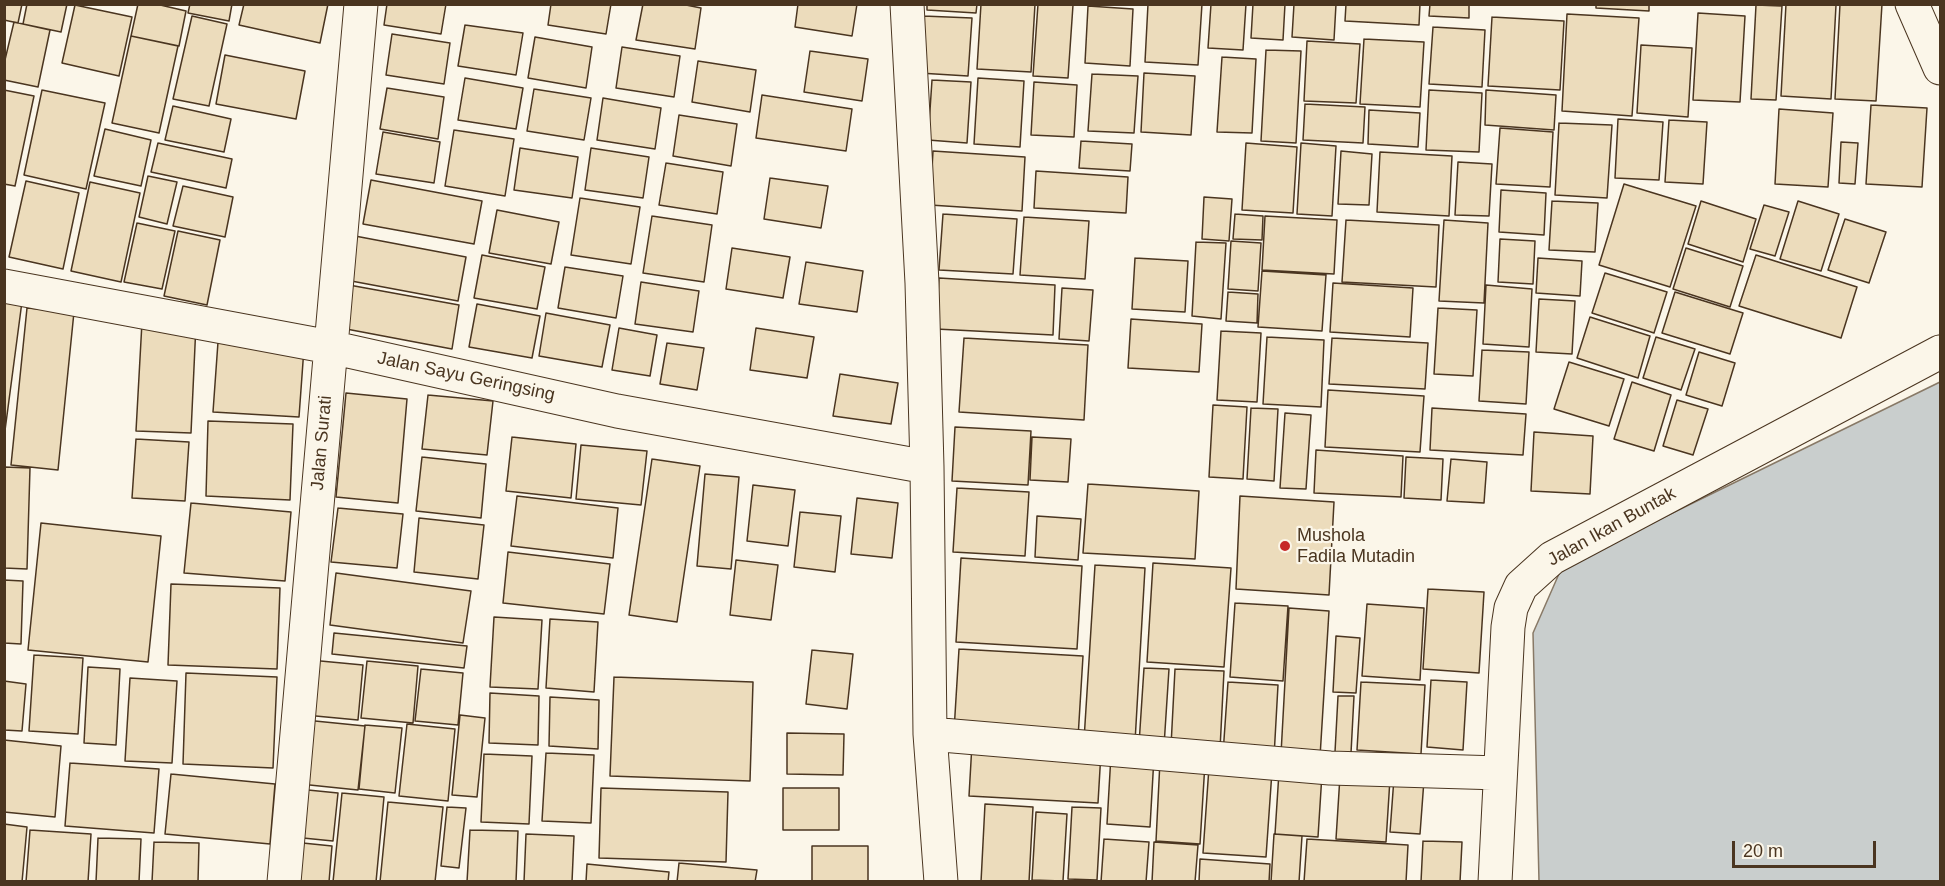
<!DOCTYPE html>
<html>
<head>
<meta charset="utf-8">
<style>
  body { margin:0 }
  #map { position:relative; width:1945px; height:886px; overflow:hidden; background:#fbf6e9; font-family:Arial,sans-serif }
  canvas { display:block }
  .frame { position:absolute; inset:0; border:6px solid #4a3520; pointer-events:none }
  .scale { position:absolute; left:1732px; top:841px; width:144px; height:27px; box-sizing:border-box; border:3px solid #4a3520; border-top:0; padding-left:8px; font-size:18px; line-height:21px; white-space:nowrap; color:#4a3520; -webkit-text-stroke:4px #fbf6e9; paint-order:stroke }
</style>
</head>
<body>
<div id="map">
<canvas width="1945" height="886"></canvas>
<div class="frame"></div>
<div class="scale">20 m</div>
</div>
<script>
const context = document.querySelector('canvas').getContext('2d');
context.lineJoin = 'round';
function fill(path, color) {
  context.fillStyle = color;
  context.fill(path, 'evenodd');
}
function poly(rows) {
  const path = new Path2D();
  for (const r of rows) {
    path.moveTo(r[0], r[1]);
    for (let i = 2; i < r.length; i += 2) path.lineTo(r[i], r[i + 1]);
  }
  return path;
}
function trace(path, color, width, dash) {
  context.strokeStyle = color;
  context.lineWidth = width;
  context.lineCap = dash ? 'butt' : 'round';
  context.setLineDash(dash || []);
  context.stroke(path);
}
function drawText(font, color, halo, rows, align = 'center') {
  context.font = font + ' Arial,sans-serif';
  context.lineWidth = 4.5;
  context.setLineDash([]);
  context.textBaseline = 'middle';
  context.strokeStyle = halo;
  context.fillStyle = color;
  for (const [text, x, y, turn = 0] of rows) {
    context.save();
    context.translate(x, y);
    context.rotate((+turn || 0) * Math.PI / 180);
    context.textAlign = isNaN(turn) ? turn : align;
    if (halo) context.strokeText(text, 0, 0);
    context.fillText(text, 0, 0);
    context.restore();
  }
}
const water = poly([
  [1940,382,1940,881,1539,881,1533,633,1562,567,1940,382]
]);
fill(water, '#c9cecd');
trace(water, '#887966', 1.5);
const building = poly([
  [4,4,22,4,18,23,4,20,4,4],
  [27,4,67,4,61,32,23,24,27,4],
  [138,4,156,4,186,11,179,46,131,36,138,4],
  [190,4,232,4,229,21,188,13,190,4],
  [244,4,328,4,320,43,239,25,244,4],
  [387,4,446,4,441,34,384,25,387,4],
  [551,4,611,4,606,34,548,25,551,4],
  [643,4,681,4,701,8,695,49,636,40,643,4],
  [798,4,857,4,852,36,795,27,798,4],
  [927,4,977,4,976,13,927,10,927,4],
  [981,4,1035,4,1031,72,977,69,981,4],
  [1038,4,1073,5,1068,78,1033,76,1038,4],
  [1148,4,1202,4,1198,65,1145,62,1148,4],
  [1211,4,1246,4,1243,50,1208,48,1211,4],
  [1253,4,1285,4,1283,40,1251,38,1253,4],
  [1294,4,1336,4,1334,40,1292,37,1294,4],
  [1346,4,1420,4,1419,25,1345,21,1346,4],
  [1430,4,1469,4,1469,18,1429,16,1430,4],
  [1596,4,1649,4,1649,11,1596,8,1596,4],
  [1786,4,1836,5,1831,99,1781,96,1786,4],
  [1840,4,1882,4,1876,101,1835,99,1840,4],
  [75,5,132,17,119,76,62,63,75,5],
  [1756,5,1782,6,1776,100,1751,99,1756,5],
  [1088,6,1133,9,1130,66,1085,63,1088,6],
  [1698,13,1745,16,1740,102,1693,100,1698,13],
  [1567,14,1639,18,1632,116,1562,111,1567,14],
  [192,16,227,24,209,106,173,99,192,16],
  [923,16,972,18,968,76,919,73,923,16],
  [1492,17,1564,21,1560,90,1488,86,1492,17],
  [14,22,50,30,38,87,4,80,4,64,14,22],
  [465,25,523,33,516,75,458,66,465,25],
  [1433,27,1485,30,1482,87,1429,84,1433,27],
  [392,34,450,43,444,84,386,75,392,34],
  [131,36,178,46,159,133,112,123,131,36],
  [535,37,592,47,586,88,528,78,535,37],
  [1364,39,1424,42,1420,107,1360,104,1364,39],
  [1307,41,1360,44,1356,103,1304,101,1307,41],
  [1641,45,1692,48,1688,117,1637,113,1641,45],
  [622,47,680,56,674,97,616,88,622,47],
  [1266,50,1301,51,1296,143,1261,141,1266,50],
  [810,51,868,59,862,101,804,92,810,51],
  [225,55,305,71,296,119,216,104,225,55],
  [1222,57,1256,59,1252,133,1217,132,1222,57],
  [698,61,756,70,750,112,692,102,698,61],
  [1144,73,1195,76,1191,135,1141,132,1144,73],
  [1092,74,1138,76,1134,133,1088,131,1092,74],
  [465,78,523,88,516,129,458,120,465,78],
  [978,78,1024,81,1020,147,974,144,978,78],
  [932,80,971,82,967,143,928,140,932,80],
  [1034,82,1077,85,1074,137,1031,135,1034,82],
  [387,88,444,97,438,139,380,129,387,88],
  [534,89,591,98,584,140,527,131,534,89],
  [4,90,34,96,15,186,4,184,4,90],
  [42,90,105,103,86,189,24,175,42,90],
  [1429,90,1482,93,1479,152,1426,150,1429,90],
  [1486,90,1556,95,1554,130,1485,125,1486,90],
  [762,95,852,109,846,151,756,138,762,95],
  [603,98,661,108,655,149,597,140,603,98],
  [1305,104,1365,107,1363,143,1303,140,1305,104],
  [1871,105,1927,108,1922,187,1866,184,1871,105],
  [173,106,231,119,224,152,165,140,173,106],
  [1779,109,1833,113,1828,187,1775,184,1779,109],
  [1369,110,1420,113,1418,147,1368,144,1369,110],
  [679,115,737,124,731,166,673,156,679,115],
  [1618,119,1663,122,1659,180,1615,178,1618,119],
  [1669,120,1707,122,1703,184,1665,182,1669,120],
  [1559,123,1612,125,1607,198,1555,195,1559,123],
  [1500,128,1553,132,1550,187,1496,184,1500,128],
  [105,129,151,140,141,186,94,176,105,129],
  [454,130,514,139,505,196,445,186,454,130],
  [383,132,440,142,434,183,376,174,383,132],
  [1081,141,1132,144,1130,171,1079,168,1081,141],
  [1841,142,1858,143,1855,184,1839,183,1841,142],
  [158,143,232,159,226,188,151,172,158,143],
  [1246,143,1297,147,1293,213,1242,210,1246,143],
  [1301,143,1336,146,1332,216,1297,214,1301,143],
  [520,148,578,157,572,198,514,190,520,148],
  [591,148,649,157,643,198,585,190,591,148],
  [933,151,1025,157,1022,211,930,205,933,151],
  [1341,151,1372,154,1369,205,1338,204,1341,151],
  [1380,152,1452,156,1449,216,1377,212,1380,152],
  [1458,162,1492,164,1489,216,1455,215,1458,162],
  [666,163,723,172,717,214,659,205,666,163],
  [1036,171,1128,177,1126,213,1034,208,1036,171],
  [148,176,177,182,167,224,139,217,148,176],
  [770,178,828,186,821,228,764,219,770,178],
  [371,180,482,201,474,244,363,224,371,180],
  [26,181,79,193,63,269,9,257,26,181],
  [90,182,140,193,121,282,71,271,90,182],
  [1624,184,1696,206,1670,287,1599,265,1624,184],
  [183,186,233,197,225,237,173,226,183,186],
  [1501,190,1546,193,1544,235,1499,232,1501,190],
  [1204,197,1232,199,1229,241,1202,239,1204,197],
  [580,198,640,207,631,264,571,255,580,198],
  [1552,201,1598,203,1595,252,1549,250,1552,201],
  [1701,201,1756,219,1743,262,1688,244,1701,201],
  [1798,201,1839,214,1821,271,1780,259,1798,201],
  [1764,205,1789,212,1775,256,1750,249,1764,205],
  [497,210,559,222,551,264,489,253,497,210],
  [943,214,1017,219,1013,274,939,270,943,214],
  [1235,214,1263,216,1262,240,1233,239,1235,214],
  [652,216,712,225,704,282,643,273,652,216],
  [1265,216,1337,220,1334,274,1262,270,1265,216],
  [1024,217,1089,221,1085,279,1020,275,1024,217],
  [1845,219,1886,232,1869,283,1828,270,1845,219],
  [1346,220,1439,225,1436,287,1342,282,1346,220],
  [1444,220,1488,223,1484,303,1439,301,1444,220],
  [137,223,175,231,162,289,124,282,137,223],
  [178,231,220,240,207,305,164,296,178,231],
  [355,236,466,257,458,301,346,280,355,236],
  [1500,239,1535,241,1533,284,1498,282,1500,239],
  [1231,241,1261,243,1258,291,1228,289,1231,241],
  [1196,242,1226,243,1221,319,1192,316,1196,242],
  [732,248,790,257,783,298,726,289,732,248],
  [1686,248,1743,266,1730,307,1673,289,1686,248],
  [482,255,545,267,537,309,474,298,482,255],
  [1756,255,1857,287,1841,338,1739,306,1756,255],
  [1135,258,1188,261,1185,312,1132,309,1135,258],
  [1538,258,1582,261,1580,296,1536,293,1538,258],
  [806,262,863,271,857,312,799,304,806,262],
  [565,267,623,276,616,318,558,308,565,267],
  [1262,271,1326,275,1322,331,1258,327,1262,271],
  [1605,273,1667,292,1654,333,1592,313,1605,273],
  [939,278,1055,285,1053,335,936,329,939,278],
  [641,282,699,291,693,332,635,324,641,282],
  [1333,283,1413,288,1410,337,1330,332,1333,283],
  [349,285,459,305,452,349,341,328,349,285],
  [1486,285,1532,289,1529,347,1483,344,1486,285],
  [1062,288,1093,290,1089,341,1059,339,1062,288],
  [4,292,23,294,4,438,4,292],
  [1228,292,1258,294,1257,323,1226,321,1228,292],
  [1675,292,1743,313,1730,354,1662,333,1675,292],
  [1539,299,1575,301,1572,354,1536,352,1539,299],
  [477,304,540,316,532,358,469,347,477,304],
  [27,308,74,312,58,470,11,465,27,308],
  [1438,308,1477,310,1473,376,1434,374,1438,308],
  [546,313,610,325,602,367,539,356,546,313],
  [1590,317,1650,336,1638,378,1577,358,1590,317],
  [1131,319,1202,324,1199,372,1128,368,1131,319],
  [142,322,196,324,191,433,136,431,142,322],
  [619,328,657,335,650,376,612,370,619,328],
  [756,328,814,337,807,378,750,370,756,328],
  [1221,331,1261,333,1257,402,1217,400,1221,331],
  [1267,337,1324,340,1321,407,1263,404,1267,337],
  [1656,337,1695,349,1681,390,1643,378,1656,337],
  [964,338,1088,345,1084,420,959,412,964,338],
  [1332,338,1428,343,1425,389,1329,384,1332,338],
  [218,342,304,348,299,417,213,412,218,342],
  [667,343,704,348,697,390,660,384,667,343],
  [1482,350,1529,352,1526,404,1479,401,1482,350],
  [1699,352,1735,363,1722,406,1686,395,1699,352],
  [1569,362,1624,379,1609,426,1554,409,1569,362],
  [840,374,898,383,891,424,833,416,840,374],
  [1632,382,1671,395,1654,451,1614,439,1632,382],
  [1328,390,1424,396,1420,452,1325,447,1328,390],
  [346,393,407,399,398,503,336,497,346,393],
  [428,395,493,401,487,455,422,449,428,395],
  [1677,400,1708,409,1693,455,1663,446,1677,400],
  [1213,405,1247,407,1243,479,1209,477,1213,405],
  [1251,408,1278,409,1274,481,1247,479,1251,408],
  [1432,408,1526,414,1523,455,1430,450,1432,408],
  [1285,413,1311,415,1306,489,1280,488,1285,413],
  [208,421,293,424,290,500,206,496,208,421],
  [955,427,1031,431,1028,485,952,481,955,427],
  [1534,432,1593,436,1590,494,1531,491,1534,432],
  [512,437,576,444,571,498,506,491,512,437],
  [1032,437,1071,439,1068,482,1030,480,1032,437],
  [136,439,189,442,185,501,132,498,136,439],
  [581,445,647,451,641,505,576,499,581,445],
  [1316,450,1403,456,1401,497,1314,493,1316,450],
  [422,457,486,464,481,518,416,511,422,457],
  [1406,457,1443,459,1441,500,1404,498,1406,457],
  [652,459,700,466,677,622,629,615,652,459],
  [1451,459,1487,462,1484,503,1447,501,1451,459],
  [4,467,30,468,27,569,4,568,4,467],
  [705,474,739,477,731,569,697,566,705,474],
  [1088,484,1199,491,1195,559,1083,553,1088,484],
  [753,485,795,490,788,546,747,541,753,485],
  [957,488,1029,492,1025,556,953,552,957,488],
  [517,496,618,508,613,558,511,546,517,496],
  [1240,496,1334,502,1329,595,1236,589,1240,496],
  [857,498,898,503,892,558,851,554,857,498],
  [191,503,291,512,285,581,184,573,191,503],
  [338,508,403,514,397,568,331,562,338,508],
  [800,512,841,516,835,572,794,567,800,512],
  [1037,516,1081,519,1078,560,1035,557,1037,516],
  [419,518,484,525,478,579,414,572,419,518],
  [41,523,161,536,148,662,28,650,41,523],
  [508,552,610,564,604,614,503,603,508,552],
  [961,558,1082,566,1077,649,956,642,961,558],
  [736,560,778,565,771,620,730,615,736,560],
  [1153,563,1231,568,1224,667,1147,662,1153,563],
  [1095,565,1145,568,1135,742,1084,740,1095,565],
  [336,573,471,591,463,643,330,625,336,573],
  [4,580,23,581,21,644,4,643,4,580],
  [171,584,280,588,277,669,168,665,171,584],
  [1428,589,1484,592,1479,673,1423,669,1428,589],
  [1235,603,1288,606,1283,681,1230,677,1235,603],
  [1367,604,1424,608,1420,680,1362,676,1367,604],
  [1289,608,1329,611,1320,757,1281,754,1289,608],
  [494,617,542,620,538,689,490,687,494,617],
  [550,619,598,622,594,692,546,688,550,619],
  [334,633,467,646,464,668,332,654,334,633],
  [1336,636,1360,638,1356,693,1333,692,1336,636],
  [959,649,1083,656,1078,738,954,731,959,649],
  [812,650,853,654,847,709,806,704,812,650],
  [34,655,83,658,78,734,29,731,34,655],
  [310,660,363,665,358,720,305,715,310,660],
  [367,661,418,666,413,723,361,718,367,661],
  [88,667,120,669,116,745,84,743,88,667],
  [1144,668,1169,669,1164,746,1139,744,1144,668],
  [421,669,463,673,458,725,415,721,421,669],
  [1175,669,1224,671,1220,749,1171,746,1175,669],
  [186,673,277,677,273,768,183,764,186,673],
  [614,677,753,682,750,781,610,776,614,677],
  [130,678,177,681,172,763,125,761,130,678],
  [1431,680,1467,682,1463,750,1427,747,1431,680],
  [4,681,26,684,22,731,4,730,4,681],
  [1228,682,1278,685,1274,757,1223,754,1228,682],
  [1361,682,1425,685,1421,754,1357,750,1361,682],
  [490,693,539,696,538,745,489,743,490,693],
  [1338,696,1354,696,1351,753,1335,752,1338,696],
  [550,697,599,700,598,749,549,746,550,697],
  [460,715,485,718,477,797,452,795,460,715],
  [305,720,365,726,358,790,300,784,305,720],
  [407,724,455,729,448,801,399,796,407,724],
  [365,725,402,728,395,793,359,789,365,725],
  [787,733,844,734,843,775,787,774,787,733],
  [4,740,61,746,55,817,4,812,4,740],
  [972,744,1101,752,1098,803,969,796,972,744],
  [546,753,594,755,591,823,542,821,546,753],
  [484,754,532,756,529,824,481,822,484,754],
  [1111,755,1154,757,1150,827,1107,824,1111,755],
  [1160,761,1205,763,1200,844,1156,841,1160,761],
  [70,763,159,769,154,833,65,826,70,763],
  [1209,767,1272,771,1266,857,1203,853,1209,767],
  [1279,772,1322,774,1318,837,1275,834,1279,772],
  [171,774,275,784,270,844,165,834,171,774],
  [1340,776,1390,779,1386,842,1336,839,1340,776],
  [1394,778,1424,780,1420,834,1390,832,1394,778],
  [601,788,728,792,726,862,599,858,601,788],
  [783,788,839,788,839,830,783,830,783,788],
  [298,789,338,793,333,841,293,837,298,789],
  [342,793,384,797,376,882,333,882,342,793],
  [388,802,443,807,435,882,380,882,388,802],
  [985,804,1033,807,1029,882,981,882,985,804],
  [447,807,466,808,459,868,441,866,447,807],
  [1072,807,1101,808,1097,880,1068,879,1072,807],
  [1036,812,1067,814,1063,881,1032,880,1036,812],
  [4,824,27,827,22,882,4,882,4,824],
  [30,830,91,834,88,882,26,882,30,830],
  [470,830,518,831,516,882,467,882,470,830],
  [526,834,574,836,572,882,524,882,526,834],
  [1274,834,1302,836,1299,882,1271,882,1274,834],
  [98,838,141,839,139,882,96,882,98,838],
  [1104,839,1149,842,1146,882,1101,882,1104,839],
  [1307,839,1408,845,1406,882,1304,882,1307,839],
  [1423,841,1462,842,1460,882,1421,882,1423,841],
  [154,842,199,843,198,882,152,882,154,842],
  [293,842,332,846,329,882,290,882,293,842],
  [1154,842,1198,845,1195,882,1152,882,1154,842],
  [812,846,868,846,868,882,812,882,812,846],
  [1200,859,1270,864,1269,882,1199,882,1200,859],
  [679,863,757,870,755,882,677,882,679,863],
  [587,864,669,872,668,882,586,882,587,864]
]);
fill(building, '#ecdcbc');
trace(building, '#4a3520', 1.5);
const minor = poly([
  [907,4,922,283,927,467,930,734,941,882],
  [1912,4,1940,68],
  [4,286,330,347,617,411,927,467],
  [930,734,1330,768,1500,773],
  [284,882,361,4],
  [1495,882,1508,627,1511,608,1521,586,1552,558,1940,352]
]);
trace(minor, '#4a3520', 35);
trace(minor, '#fbf6e9', 33);
for (const [x, y, r, color] of [
  [1285,546,6,"#c62828"]
]) {
  const dot = new Path2D();
  dot.arc(x, y, r, 0, 2 * Math.PI);
  context.fillStyle = color;
  context.fill(dot);
  trace(dot, '#fbf6e9', 2);
}
drawText('18px', '#4a3520', '#fbf6e9', [
  ["Jalan Sayu Geringsing",466,377,12],
  ["Jalan Surati",322,443,-85],
  ["Jalan Ikan Buntak",1612,527,-29]
]);
drawText('18px', '#4a3520', '#fbf6e9', [
  ["Mushola",1297,536],
  ["Fadila Mutadin",1297,557]
], 'left');
</script>
</body>
</html>
